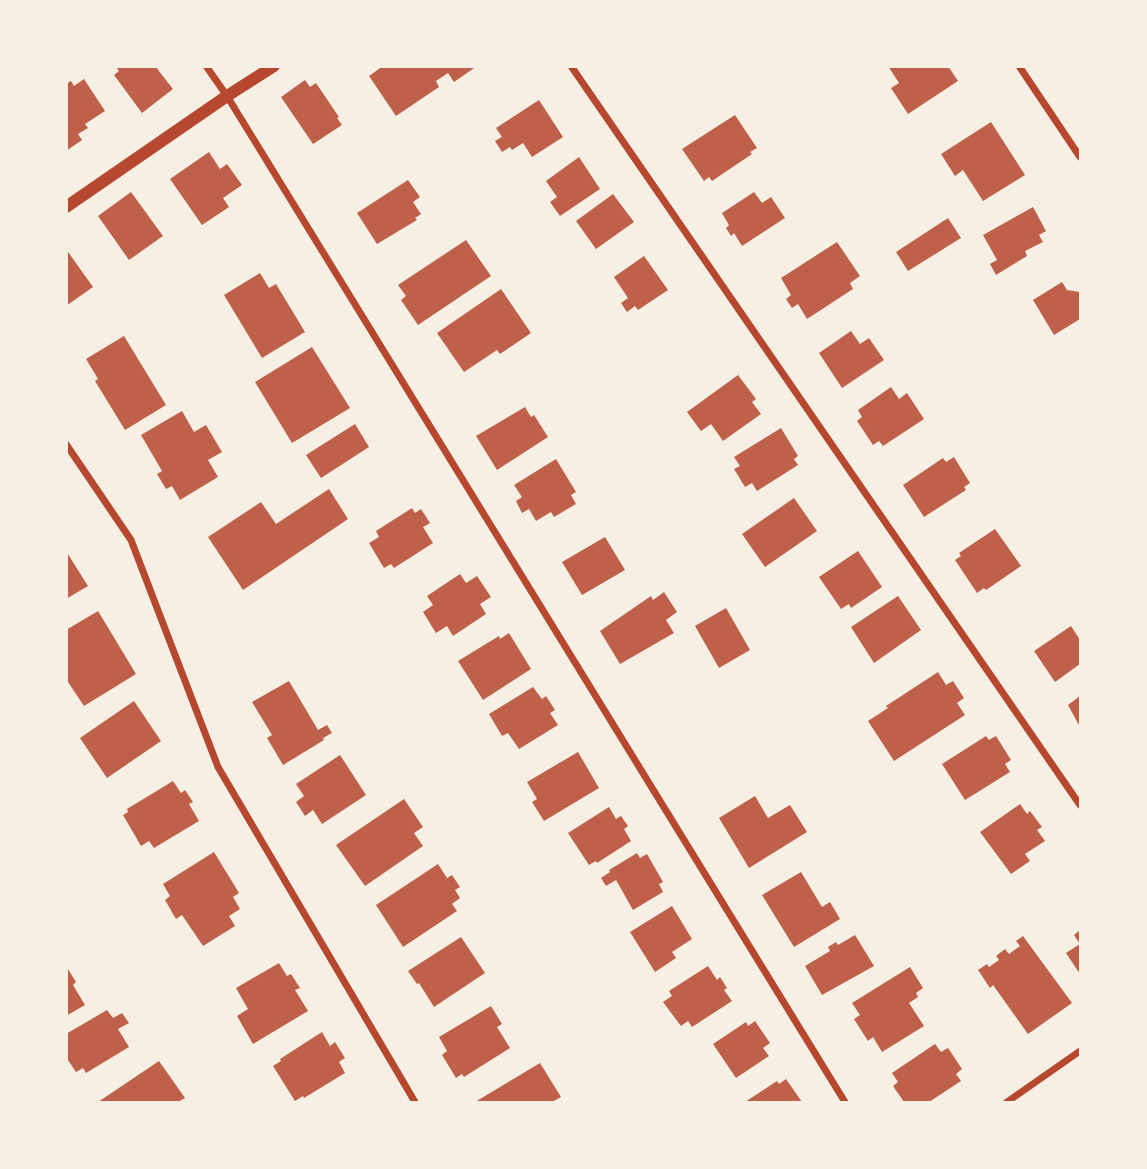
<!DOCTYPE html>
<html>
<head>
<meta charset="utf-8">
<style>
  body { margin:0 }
  #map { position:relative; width:1147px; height:1169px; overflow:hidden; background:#f6efe4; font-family:Quicksand,sans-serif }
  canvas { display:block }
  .frame { position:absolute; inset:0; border:68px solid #f6efe4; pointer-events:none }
</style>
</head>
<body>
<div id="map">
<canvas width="1147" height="1169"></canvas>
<div class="frame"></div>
</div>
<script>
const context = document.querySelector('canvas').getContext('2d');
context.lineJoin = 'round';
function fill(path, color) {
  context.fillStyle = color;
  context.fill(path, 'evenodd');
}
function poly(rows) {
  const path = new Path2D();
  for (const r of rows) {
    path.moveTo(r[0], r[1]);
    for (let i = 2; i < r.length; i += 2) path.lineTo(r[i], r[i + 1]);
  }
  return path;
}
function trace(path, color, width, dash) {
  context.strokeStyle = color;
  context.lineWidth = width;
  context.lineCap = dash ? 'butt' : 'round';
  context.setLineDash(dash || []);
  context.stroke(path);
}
fill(poly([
  [115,66,155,66,173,89,142,113,114,75,119,71],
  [383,66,477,66,454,82,448,73,436,81,439,87,396,116,369,76],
  [888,66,948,66,958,81,908,114,891,88,899,83],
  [84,79,105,111,85,124,88,128,78,134,82,140,66,151,66,84,71,81,74,86],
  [305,80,310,87,316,83,339,117,337,118,342,125,313,144,281,97],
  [539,100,563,137,532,157,523,143,512,150,510,147,502,152,495,141,502,137,496,128],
  [735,115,757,148,750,152,752,154,712,181,709,177,704,181,682,149],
  [991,122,1025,175,983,201,963,170,955,176,941,154],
  [209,152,220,169,227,164,242,185,223,198,229,207,202,225,170,179],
  [579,157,600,189,560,216,550,202,557,197,546,181],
  [408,180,420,197,413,202,421,214,415,218,417,220,377,244,357,213],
  [131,192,163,236,129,260,98,216],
  [754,192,762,203,771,197,785,218,742,246,734,233,731,236,726,228,729,225,722,213],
  [613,194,634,222,596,249,576,221],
  [1033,207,1046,231,1039,235,1043,242,1025,251,1027,256,996,275,990,264,997,260,983,235],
  [948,218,961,238,908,271,896,252],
  [466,240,491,276,418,325,401,300,406,296,398,285],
  [837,242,860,276,850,283,853,289,807,319,798,304,792,308,786,299,791,295,781,278],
  [66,249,93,287,66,306],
  [644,256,668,290,638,310,635,306,627,312,621,303,628,298,614,277],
  [260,273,269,288,276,284,305,332,262,358,224,295],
  [1062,282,1067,290,1080,292,1080,319,1054,335,1033,300],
  [501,289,531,333,500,354,497,350,464,372,437,333],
  [851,331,860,344,869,338,884,360,842,388,819,353],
  [124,336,166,405,125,430,95,381,98,379,86,359],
  [312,347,350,408,292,443,255,382],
  [738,375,756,399,752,402,761,414,723,441,711,424,701,431,687,412],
  [891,387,899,399,907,393,924,419,883,446,879,441,873,445,857,421,862,417,858,410],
  [525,407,531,417,534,415,548,437,497,470,476,436],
  [182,411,194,432,206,425,222,452,208,460,218,477,180,500,172,486,166,489,157,474,162,471,141,435],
  [355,424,369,447,321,478,306,455],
  [781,428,798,456,794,459,798,465,757,491,752,483,745,487,734,469,740,466,734,457],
  [954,457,970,483,964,487,966,490,924,517,903,485,943,458,946,462],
  [556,459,576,492,571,495,576,504,554,517,551,512,536,521,529,509,522,513,516,501,522,497,514,485],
  [329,489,348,519,243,590,208,537,261,502,276,524],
  [794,498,817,531,765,567,742,534],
  [412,508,415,513,421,509,430,523,423,527,433,543,394,568,391,564,384,568,369,543,379,537,376,531],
  [995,529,1021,566,986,590,984,588,977,593,955,560,961,556,959,553],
  [605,537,625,570,582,595,562,562],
  [66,551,88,586,66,599],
  [858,551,882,587,851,608,849,604,841,609,819,577],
  [460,574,466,583,477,576,491,597,480,604,486,614,453,636,447,626,436,633,423,612,433,605,427,596],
  [664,592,677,612,666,620,674,633,620,664,600,631,651,596,653,600],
  [898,596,921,630,874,663,851,627],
  [726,608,750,650,719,668,695,626],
  [98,611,136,674,84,706,66,679,66,630],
  [1071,626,1080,640,1080,664,1055,682,1034,651],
  [509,633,531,669,483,700,458,661,499,636,500,639],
  [938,672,946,685,953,681,964,698,957,703,965,715,894,761,868,721,888,708,886,706],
  [289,681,318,730,327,725,332,733,323,738,324,740,283,765,267,738,272,735,252,702],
  [533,687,542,699,546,696,555,710,550,713,558,725,519,749,508,733,502,736,489,714],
  [1080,696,1080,727,1068,705],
  [134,701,161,741,107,778,80,738],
  [986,736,989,740,996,736,1011,760,1005,764,1010,772,965,800,942,764],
  [578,752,599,788,544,821,532,802,537,799,527,782],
  [340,755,366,795,322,824,313,810,305,816,296,802,304,796,296,784],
  [173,781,181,793,185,790,193,802,189,804,199,821,154,848,149,841,141,846,123,815,128,812,127,809],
  [755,796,768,818,790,805,807,832,749,868,719,818],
  [404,799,423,827,414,833,423,846,365,886,336,845],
  [1020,804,1027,814,1030,811,1042,827,1037,830,1045,841,1025,854,1030,861,1011,874,980,832],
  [609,807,616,819,621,816,628,826,624,829,631,841,597,863,596,861,589,865,568,833],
  [214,852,239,893,233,897,240,909,229,916,235,926,203,946,182,915,176,919,165,900,170,896,163,884],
  [637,853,640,858,647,854,663,882,659,884,663,892,633,910,616,880,606,886,601,878,610,872,609,870],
  [438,864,447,878,452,875,460,887,455,890,460,898,452,904,457,911,403,947,376,905],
  [801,872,822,907,830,902,840,919,794,947,762,895],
  [672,906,692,939,672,952,676,958,655,972,630,932],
  [1080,930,1080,974,1066,953,1080,944,1074,935],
  [855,935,874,966,822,995,805,966,830,951,828,947,836,942,838,945],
  [1023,936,1072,1003,1028,1034,993,985,990,988,978,970,987,964,989,967,999,960,996,956,1005,949,1009,954,1020,946,1016,941],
  [461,937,485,973,434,1007,419,983,417,984,408,971],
  [279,963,287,976,291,974,300,988,295,990,308,1011,253,1044,237,1016,248,1009,236,988],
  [66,966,76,982,73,985,85,1005,66,1016],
  [708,966,717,980,720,977,727,988,724,990,732,1001,692,1027,688,1021,681,1026,663,1002,672,996,669,991],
  [910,967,923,988,916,993,918,997,909,1003,924,1026,882,1052,873,1037,868,1041,854,1019,860,1015,852,1003],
  [491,1006,502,1024,497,1027,510,1048,464,1077,462,1074,456,1078,442,1055,447,1051,439,1037],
  [107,1010,113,1018,122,1013,129,1023,118,1029,129,1047,86,1073,83,1068,76,1072,66,1057,66,1034],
  [755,1021,770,1043,763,1048,769,1056,736,1078,713,1044,746,1022,748,1026],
  [322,1032,330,1046,335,1042,345,1058,339,1062,345,1073,304,1098,303,1096,295,1101,273,1066,281,1061,280,1059],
  [935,1044,941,1052,948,1048,962,1069,956,1074,961,1081,929,1102,904,1102,893,1086,898,1082,892,1073],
  [159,1061,185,1098,178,1102,98,1102],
  [540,1063,561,1097,552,1102,475,1102],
  [786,1079,802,1102,745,1102,777,1081,779,1084]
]), '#bf614a');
trace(poly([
  [206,66,227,96,845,1102],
  [571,66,1080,805],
  [1019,66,1080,157],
  [66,444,131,540,218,767,415,1102],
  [1007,1102,1080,1051]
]), '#b5482f', 7);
trace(poly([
  [66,207,227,96,274,66]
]), '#b5482f', 12);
</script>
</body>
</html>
